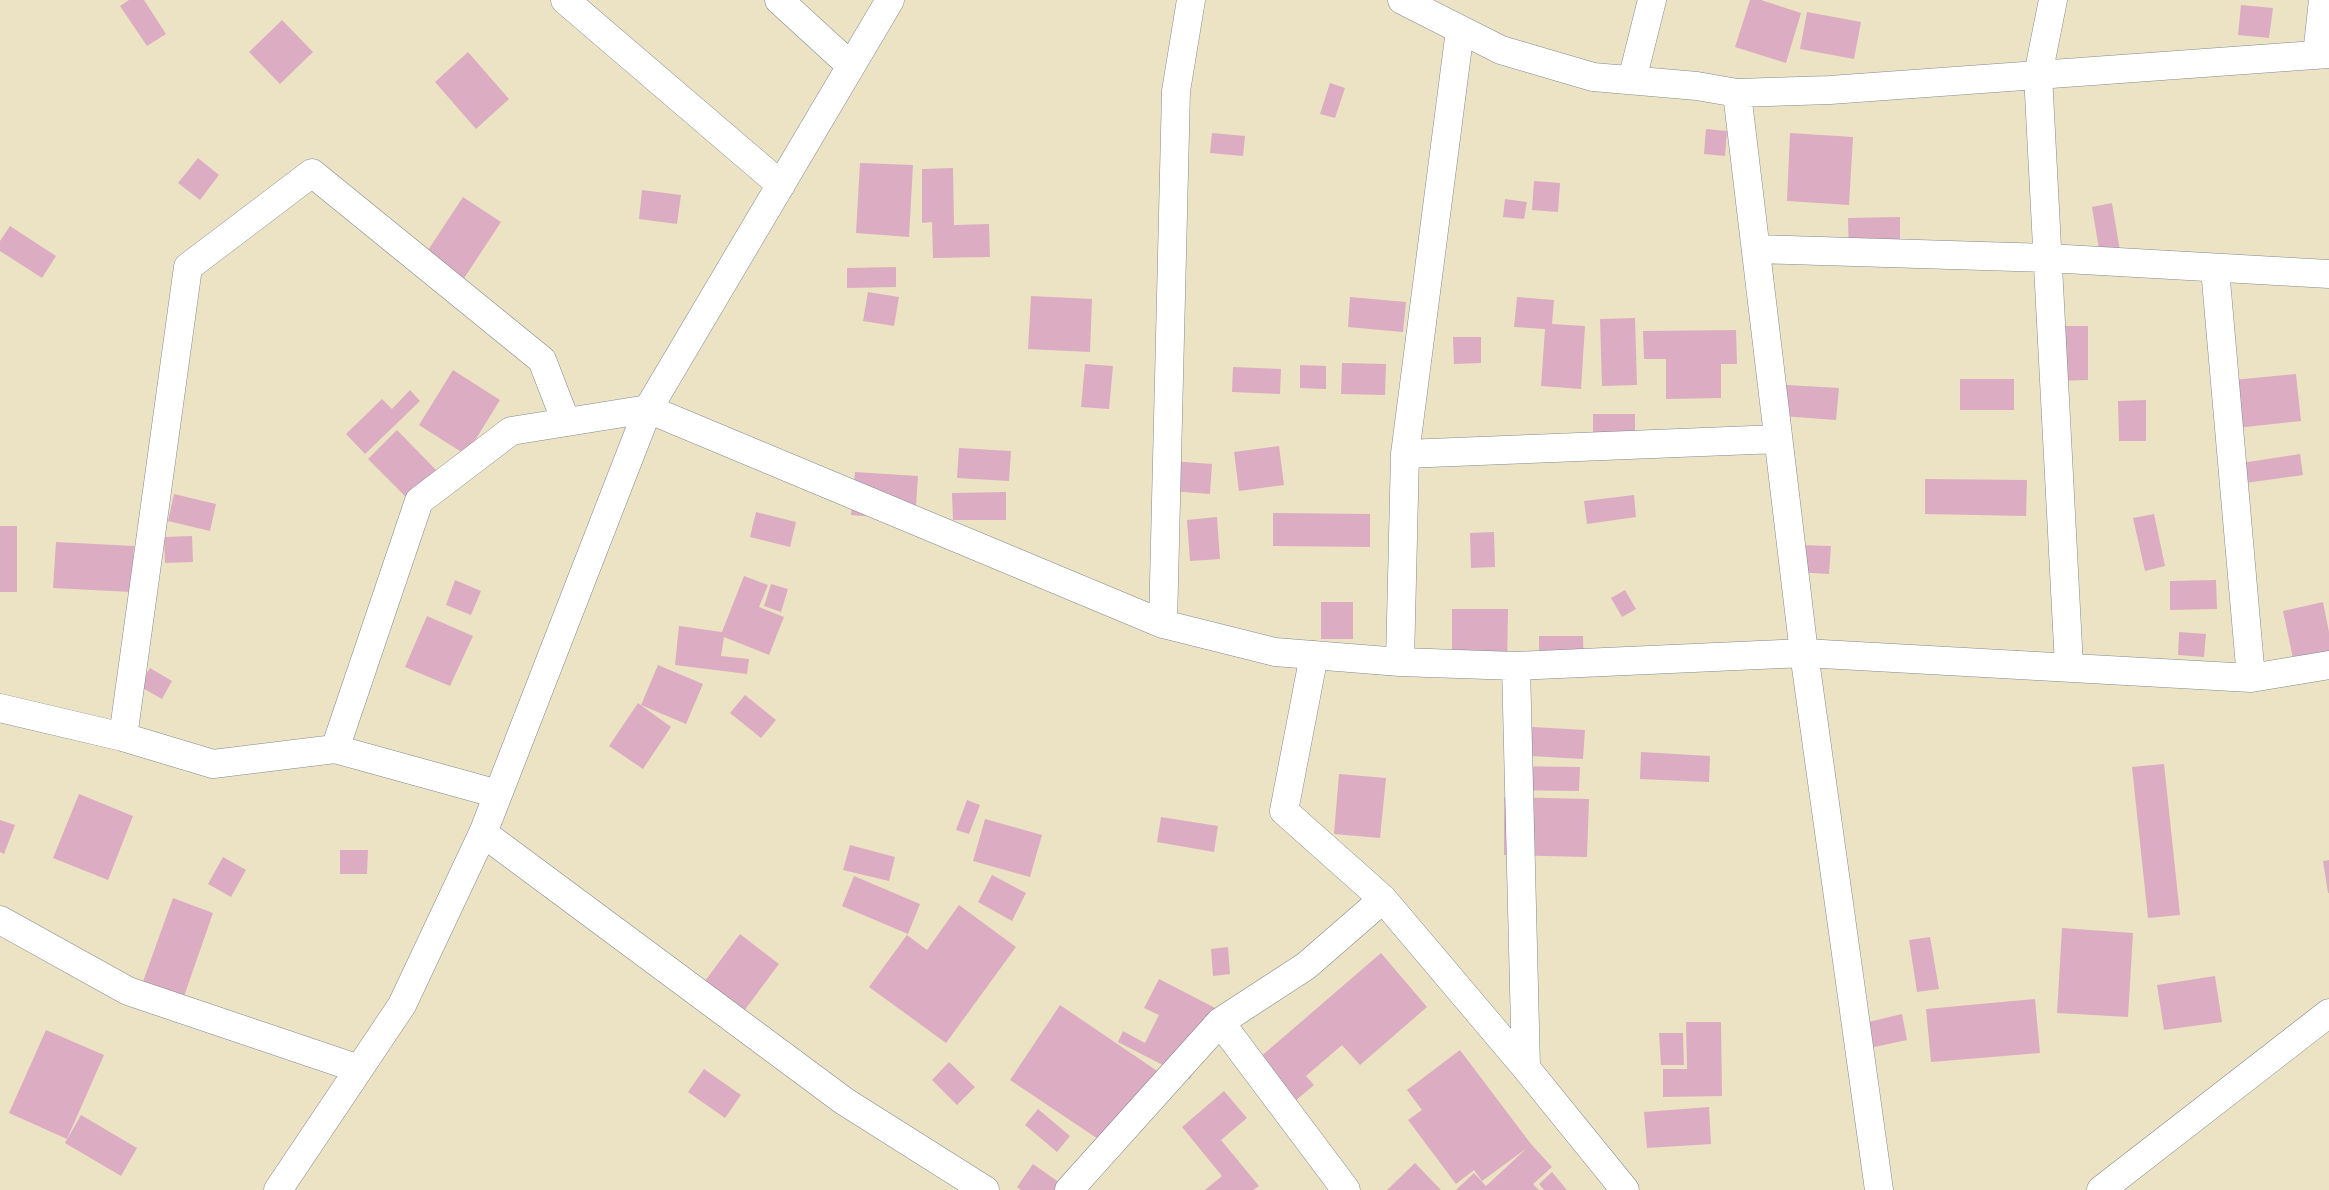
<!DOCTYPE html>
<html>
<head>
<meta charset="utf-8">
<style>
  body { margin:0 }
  canvas { display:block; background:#ebe3c3 }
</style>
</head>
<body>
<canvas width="2329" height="1190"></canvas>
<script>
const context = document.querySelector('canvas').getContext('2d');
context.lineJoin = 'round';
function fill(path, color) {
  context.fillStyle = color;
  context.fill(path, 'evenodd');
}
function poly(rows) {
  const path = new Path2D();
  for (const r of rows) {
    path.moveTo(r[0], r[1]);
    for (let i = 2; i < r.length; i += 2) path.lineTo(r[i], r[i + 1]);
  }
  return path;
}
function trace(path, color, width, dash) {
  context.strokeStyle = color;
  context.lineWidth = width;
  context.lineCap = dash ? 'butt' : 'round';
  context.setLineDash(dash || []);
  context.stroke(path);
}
fill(poly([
  [129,0,144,0,166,34,147,46,120,6],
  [1750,0,1761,0,1801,13,1786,63,1735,47],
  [2241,5,2273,8,2269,38,2238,35],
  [1807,12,1861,22,1854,59,1800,49],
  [282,20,313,52,280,84,249,52],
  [468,52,509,99,476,129,435,82],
  [1330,83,1345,88,1335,118,1320,114],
  [1706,129,1727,131,1725,156,1704,154],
  [1212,133,1245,136,1243,156,1210,153],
  [1790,133,1853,137,1849,205,1787,201],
  [198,158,219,175,200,200,178,183],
  [860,163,913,165,909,237,856,233],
  [953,168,954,225,989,224,990,257,933,258,932,222,922,223,922,169],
  [1534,181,1560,183,1558,212,1532,210],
  [642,190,681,195,677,224,639,219],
  [463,197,501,222,453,295,415,270],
  [1505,199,1527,202,1524,219,1503,217],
  [2112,203,2122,263,2102,267,2092,207],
  [1900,217,1900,256,1849,256,1848,218],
  [10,226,56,256,42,278,0,251,0,241],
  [896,267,896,287,847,288,847,268],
  [868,292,899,297,894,326,863,321],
  [1031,296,1092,299,1090,352,1028,349],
  [1350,297,1406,302,1403,332,1348,327],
  [1517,297,1554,300,1552,324,1585,326,1581,389,1541,386,1545,329,1514,327],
  [1635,318,1637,385,1602,386,1600,319],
  [2050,326,2088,326,2088,380,2050,381],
  [1736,330,1737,364,1721,364,1721,398,1666,399,1666,359,1644,359,1643,331],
  [1453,337,1481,337,1481,363,1454,364],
  [1342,363,1386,364,1385,395,1341,394],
  [1085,364,1113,366,1109,409,1081,407],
  [1300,365,1326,366,1326,389,1300,388],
  [1233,367,1281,369,1280,394,1232,392],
  [453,370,500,400,466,455,419,425],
  [2296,374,2301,421,2236,428,2232,380],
  [1960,379,2014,379,2014,410,1960,410],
  [1770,384,1839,388,1836,420,1768,415],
  [410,390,420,401,365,454,346,434,382,399,392,409],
  [2146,400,2146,441,2119,441,2118,401],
  [1593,414,1635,414,1635,457,1593,457],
  [397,430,438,472,409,500,368,459],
  [1279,446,1284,485,1239,491,1234,452],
  [959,448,1011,451,1009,481,957,478],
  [2300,454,2303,475,2238,484,2235,464],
  [1171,461,1212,464,1210,494,1169,491],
  [855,472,918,476,915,520,851,515],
  [1925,479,2027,480,2026,516,1925,514],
  [1006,492,1006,520,953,520,952,493],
  [174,494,216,504,210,531,168,521],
  [1634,495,1636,517,1587,524,1584,501],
  [756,512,796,522,790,547,750,537],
  [1273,513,1370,514,1370,547,1273,546],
  [2154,514,2165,566,2145,571,2133,518],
  [1217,517,1220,559,1190,561,1187,520],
  [0,526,17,526,17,592,0,592],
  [1494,532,1495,567,1471,568,1470,533],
  [192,536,193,562,165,563,164,537],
  [56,542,134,546,131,592,53,588],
  [1798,545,1831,546,1829,574,1796,572],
  [744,576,768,585,759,607,784,617,769,655,724,637,721,656,749,659,747,674,675,665,679,626,722,632],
  [455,580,481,591,471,615,446,605],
  [2216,580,2217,609,2170,610,2170,581],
  [771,584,788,589,781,612,764,606],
  [1625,590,1636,609,1622,617,1611,598],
  [1321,602,1353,602,1353,639,1321,639],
  [2323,602,2329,632,2329,656,2294,663,2283,611],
  [1452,609,1508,609,1507,673,1452,673],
  [427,616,473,636,450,686,405,667],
  [2179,632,2206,634,2204,657,2178,655],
  [1539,636,1583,636,1584,675,1539,675],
  [658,665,703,684,686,724,641,705],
  [150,668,172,681,162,699,139,686],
  [745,695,776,720,761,738,730,713],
  [638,703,671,727,643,769,609,746],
  [1515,726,1585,730,1583,759,1513,755],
  [1641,752,1710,756,1709,782,1640,779],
  [2164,764,2180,915,2148,918,2132,767],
  [1509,766,1580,767,1579,791,1509,790],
  [1339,774,1386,778,1380,838,1334,834],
  [79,794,133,816,108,880,53,858],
  [1504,797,1589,799,1587,857,1504,855],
  [967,800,980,805,969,834,956,830],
  [1161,817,1218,826,1214,852,1157,842],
  [985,819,1042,835,1030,877,973,861],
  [0,820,15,825,4,854,0,852],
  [850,845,895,857,889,881,843,870],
  [340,850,368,850,367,874,340,874],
  [223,857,246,870,231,897,208,884],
  [2329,860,2329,893,2328,893,2323,861],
  [992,875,1026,893,1012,921,978,902],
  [854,876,920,904,908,934,842,906],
  [173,898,213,913,182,1002,141,987],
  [959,905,1016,947,946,1043,869,987,907,935,927,950],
  [2062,928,2133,933,2128,1017,2057,1013],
  [740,934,779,964,738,1019,699,989],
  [1930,937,1939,989,1917,992,1909,940],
  [1228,947,1230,974,1213,976,1211,949],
  [1381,953,1427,1007,1360,1065,1342,1045,1306,1076,1314,1085,1281,1113,1251,1065],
  [2215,976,2222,1022,2164,1030,2157,985],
  [1159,979,1223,1012,1190,1079,1118,1042,1123,1031,1145,1043,1159,1015,1144,1008],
  [2035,999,2040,1053,1931,1062,1926,1009],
  [1060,1005,1166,1077,1116,1151,1010,1080],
  [1902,1014,1907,1040,1865,1049,1860,1024],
  [1686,1022,1721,1022,1722,1096,1663,1097,1663,1069,1687,1069],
  [46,1030,104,1055,67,1139,9,1113],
  [1659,1033,1683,1033,1684,1065,1661,1065],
  [1460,1050,1531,1144,1552,1167,1533,1184,1539,1190,1456,1190,1474,1173,1486,1186,1527,1148,1482,1181,1474,1170,1456,1184,1408,1120,1422,1110,1407,1090],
  [949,1062,975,1087,957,1105,932,1080],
  [704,1069,741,1095,725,1118,688,1092],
  [1224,1091,1247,1118,1221,1140,1259,1186,1253,1190,1205,1190,1222,1176,1182,1127],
  [1709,1107,1711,1144,1647,1148,1644,1112],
  [1038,1109,1070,1136,1057,1152,1025,1125],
  [81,1115,137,1148,121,1176,65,1143],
  [1415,1163,1441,1190,1387,1190],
  [1033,1164,1060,1183,1055,1190,1021,1190,1017,1187],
  [1552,1172,1567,1190,1544,1190,1539,1184]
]), '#dcadc2');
const minor = poly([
  [565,0,781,185],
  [779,0,851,66],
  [1402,0,1501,50,1593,77,1697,86,1737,93,1830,90,2329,54],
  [2053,0,2038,75,2069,666],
  [2317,55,2323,0],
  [1632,80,1652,0],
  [1737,93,1804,653,1879,1190],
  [1756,249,2048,258,2329,274],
  [2215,269,2251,678],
  [1405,454,1778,439],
  [1163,624,1176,91,1191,0],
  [1314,655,1284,811,1383,899,1526,1068,1625,1190],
  [1400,662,1405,454,1460,30],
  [1516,666,1526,1068],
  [0,708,123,737,213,764,335,749,498,794],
  [123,737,188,267,312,173,542,360,566,422],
  [335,749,419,501,511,431,648,409,1163,624,1275,652,1400,662,1516,666,1804,653,2251,678,2329,665],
  [483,833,844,1101,985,1190],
  [0,920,128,991,359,1069],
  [1220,1022,1346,1190],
  [278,1190,402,1005,483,833,648,409,890,0],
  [1069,1190,1220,1022,1306,966,1383,899],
  [2101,1190,2329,1013]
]);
trace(minor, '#838990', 29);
trace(minor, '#fff', 28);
</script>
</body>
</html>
